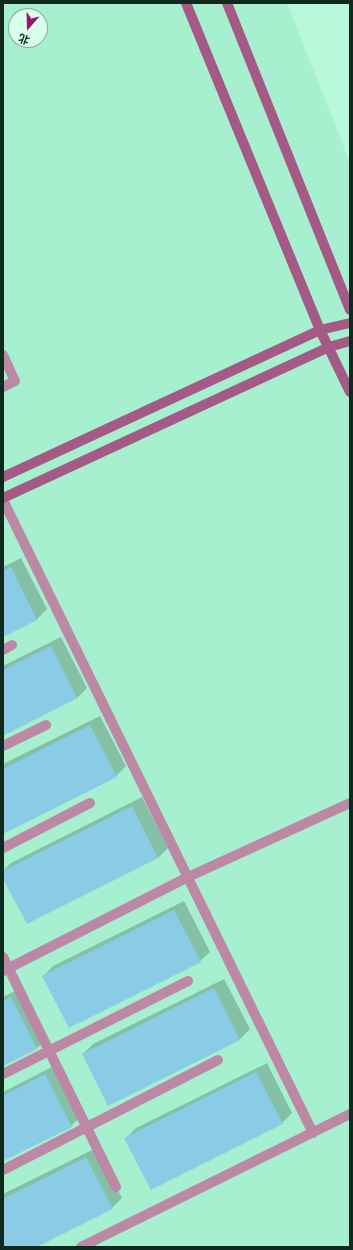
<!DOCTYPE html>
<html>
<head>
<meta charset="utf-8">
<style>
  body { margin:0 }
  #map { position:relative; width:353px; height:1250px; overflow:hidden; background:#b7f8db; font-family:Raleway,"Noto Sans SC",sans-serif }
  canvas { display:block }
  .frame { position:absolute; inset:0; border:4px solid #0f291f; pointer-events:none }
  .north { position:absolute; left:8px; top:8px; width:40px; height:40px; box-sizing:border-box; background:#d9feed; border:1px solid #88a99b; border-radius:50%; rotate:200deg; font-size:11px; font-weight:700; line-height:16px; text-align:center; color:#0f291f }
  .north::after { content:''; display:block; margin:auto; width:14px; height:18px; background:#96156d; clip-path:polygon(50% 0,100% 100%,50% 72%,0 100%) }
</style>
</head>
<body>
<div id="map">
<canvas width="353" height="1250"></canvas>
<div class="frame"></div>
<div class="north">北</div>
</div>
<script>
const context = document.querySelector('canvas').getContext('2d');
context.lineJoin = 'round';
function fill(path, color) {
  context.fillStyle = color;
  context.fill(path, 'evenodd');
}
function poly(rows) {
  const path = new Path2D();
  for (const r of rows) {
    path.moveTo(r[0], r[1]);
    for (let i = 2; i < r.length; i += 2) path.lineTo(r[i], r[i + 1]);
  }
  return path;
}
function trace(path, color, width, dash) {
  context.strokeStyle = color;
  context.lineWidth = width;
  context.lineCap = dash ? 'butt' : 'round';
  context.setLineDash(dash || []);
  context.stroke(path);
}
fill(poly([
  [3,3,287,3,350,163,350,1247,3,1247],
  [16,16,40,16,40,40,16,40]
]), '#a6f0cf');
fill(poly([
  [21,558,47,609,37,619,3,636,3,567],
  [61,637,87,688,77,698,3,735,3,666],
  [100,716,126,766,116,776,3,833,3,764],
  [142,797,168,848,158,858,3,876,3,871,11,863],
  [184,901,210,952,200,961,44,976,53,966],
  [224,979,250,1029,240,1039,109,1105,83,1054,93,1044],
  [21,988,47,1038,37,1048,3,1065,3,997],
  [267,1063,292,1113,282,1123,126,1138,136,1128],
  [56,1065,81,1116,71,1126,3,1160,3,1092],
  [96,1148,122,1198,112,1208,35,1247,3,1247,3,1194]
]), '#0003');
fill(poly([
  [11,567,37,620,3,637,3,571],
  [51,646,77,698,3,736,3,670],
  [90,725,117,777,3,834,3,769],
  [132,806,158,858,27,924,3,879,3,871],
  [174,910,201,962,69,1028,42,976],
  [214,988,240,1040,108,1106,82,1054],
  [11,997,37,1049,3,1066,3,1001],
  [256,1072,283,1124,151,1190,124,1138],
  [45,1074,72,1127,3,1161,3,1096],
  [86,1157,113,1209,37,1247,3,1247,3,1199]
]), '#8acbe5');
trace(poly([
  [3,355,15,381,3,387],
  [3,500,313,1133],
  [3,650,12,645],
  [3,746,46,725],
  [3,848,90,803],
  [3,957,116,1187],
  [3,971,188,877,350,803],
  [3,1074,188,981],
  [3,1170,218,1060],
  [81,1247,350,1114]
]), '#bd88a5', 10);
trace(poly([
  [186,3,320,330,350,392],
  [227,3,350,310],
  [3,477,320,330,350,323],
  [3,498,329,347,350,341]
]), '#a55985', 10);
</script>
</body>
</html>
